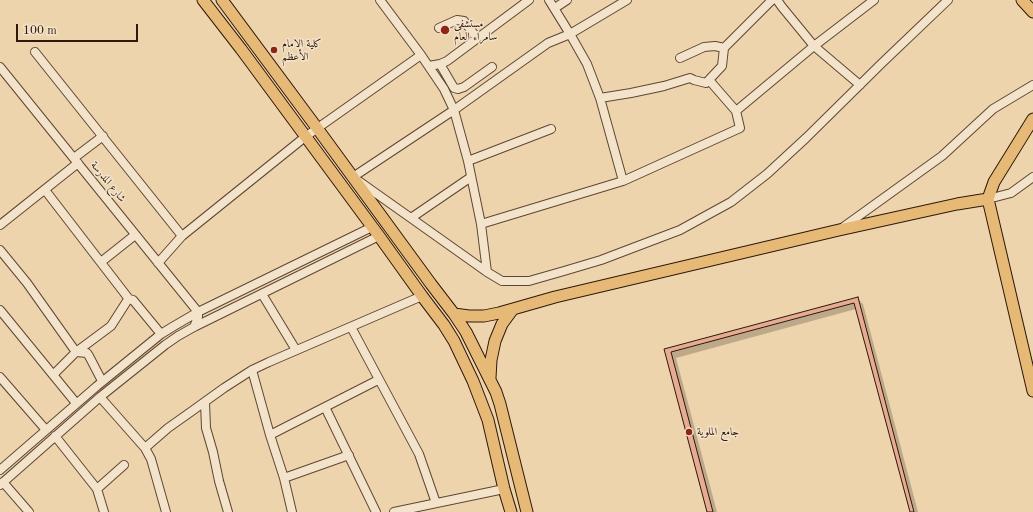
<!DOCTYPE html>
<html>
<head>
<meta charset="utf-8">
<style>
  body { margin:0 }
  #map { position:relative; width:1033px; height:512px; overflow:hidden; background:#edd4ad; font-family:"Old Standard TT",serif }
  canvas { display:block }
  .scale { position:absolute; left:16px; top:24px; width:122px; height:18px; box-sizing:border-box; border:2px solid #2f170a; border-top:0; padding-left:5px; font-size:12px; line-height:14px; white-space:nowrap; color:#2f170a; -webkit-text-stroke:3px #f3e3ca; paint-order:stroke }
</style>
</head>
<body>
<div id="map">
<canvas width="1033" height="512"></canvas>
<div class="scale">100 m</div>
</div>
<script>
const context = document.querySelector('canvas').getContext('2d');
context.lineJoin = 'round';
function fill(path, color) {
  context.fillStyle = color;
  context.fill(path, 'evenodd');
}
function poly(rows) {
  const path = new Path2D();
  for (const r of rows) {
    path.moveTo(r[0], r[1]);
    for (let i = 2; i < r.length; i += 2) path.lineTo(r[i], r[i + 1]);
  }
  return path;
}
function trace(path, color, width, dash) {
  context.strokeStyle = color;
  context.lineWidth = width;
  context.lineCap = dash ? 'butt' : 'round';
  context.setLineDash(dash || []);
  context.stroke(path);
}
function drawText(font, color, halo, rows, align = 'center') {
  context.font = font + ' "Old Standard TT",Amiri,serif';
  context.lineWidth = 3;
  context.setLineDash([]);
  context.textBaseline = 'middle';
  context.strokeStyle = halo;
  context.fillStyle = color;
  for (const [text, x, y, turn = 0] of rows) {
    context.save();
    context.translate(x, y);
    context.rotate((+turn || 0) * Math.PI / 180);
    context.textAlign = isNaN(turn) ? turn : align;
    if (halo) context.strokeText(text, 0, 0);
    context.fillText(text, 0, 0);
    context.restore();
  }
}
fill(poly([
  [857,298,863,304,918,512,911,512,856,309,676,358,717,512,708,512,665,349]
]), '#0003');
const building = poly([
  [858,297,914,512,910,512,854,303,671,352,713,512,707,512,664,349,858,297]
]);
fill(building, '#e5ac93');
trace(building, '#2f170a', 1);
const minor = poly([
  [380,0,421,55,444,89,454,110,468,161,481,224],
  [549,0,570,34,587,64,600,98,623,181],
  [627,0,570,34,548,43,454,110,353,177,487,272,502,281,529,281,564,271,601,260,680,230,731,202,767,174,806,138,882,63,948,0],
  [777,0,782,7,814,46,860,85],
  [555,8,567,0],
  [439,28,457,20,464,21,477,38],
  [35,52,182,236],
  [680,58,704,47,715,46,724,48],
  [440,64,454,88,458,89,464,87,492,67],
  [429,66,440,64,447,61,529,0],
  [0,67,198,312,198,317,194,327],
  [709,80,736,111],
  [600,98,631,93,664,86,690,78,694,80,706,83,722,66,724,48,772,0],
  [74,158,103,136],
  [468,161,551,129],
  [45,190,129,299],
  [988,199,1011,193,1033,177],
  [411,218,471,177],
  [0,225,78,163],
  [842,228,942,156,993,109,1033,85],
  [0,250,27,283,76,352,87,353,89,356,102,381],
  [101,262,135,235],
  [158,263,182,236,305,137,421,55],
  [487,272,481,224,623,181,740,128,736,111,814,46,874,0],
  [262,294,296,350],
  [0,310,76,403],
  [351,327,419,454,436,503],
  [252,370,270,435,284,478,292,512],
  [53,375,76,352,111,326,127,301,129,299,133,300,161,334],
  [0,377,46,430],
  [100,397,145,448,151,459,166,512],
  [205,402,206,428,213,452,219,481,228,512],
  [325,407,376,512],
  [270,435,378,380],
  [55,436,97,489,104,512],
  [145,448,168,428,192,411,224,388,252,370,269,362,422,296],
  [0,470,97,386,161,334,174,326,198,312,372,227],
  [284,478,349,455],
  [3,482,29,512],
  [0,485,100,397,165,345,178,336,194,327,379,236],
  [97,489,124,465],
  [394,512,504,489]
]);
const major = poly([
  [203,0,241,49,379,236,422,296,444,325,454,341,473,381,488,420,504,489,511,512],
  [222,0,317,128,431,284,454,314,466,332,496,392,500,404,527,512],
  [1022,0,1033,12],
  [988,199,1033,391],
  [454,314,469,316,484,316,499,313,555,297,839,230,957,204,988,199,994,182,1033,119],
  [490,378,491,360,495,341,502,324,513,309]
]);
trace(minor, '#5e4633', 10);
trace(major, '#2f170a', 13);
trace(minor, '#f3e3ca', 8);
trace(major, '#e6ba76', 11);
for (const [x, y, r, color] of [
  [445,30,5,"#8f2418"],
  [274,50,4,"#8f2418"],
  [689,432,4,"#8f2418"]
]) {
  const dot = new Path2D();
  dot.arc(x, y, r, 0, 2 * Math.PI);
  context.fillStyle = color;
  context.fill(dot);
  trace(dot, '#f3e3ca', 1.5);
}
drawText('11px', '#2f170a', '#f3e3ca', [
  ["مستشفى",454,24],
  ["سامراء العام",454,37],
  ["كلية الامام",282,44],
  ["الأعظم",282,57],
  ["جامع الملوية",697,432]
], 'left');
drawText('11px', '#2f170a', '#f3e3ca', [
  ["شارع المدرسة",108,182,51]
]);
</script>
</body>
</html>
